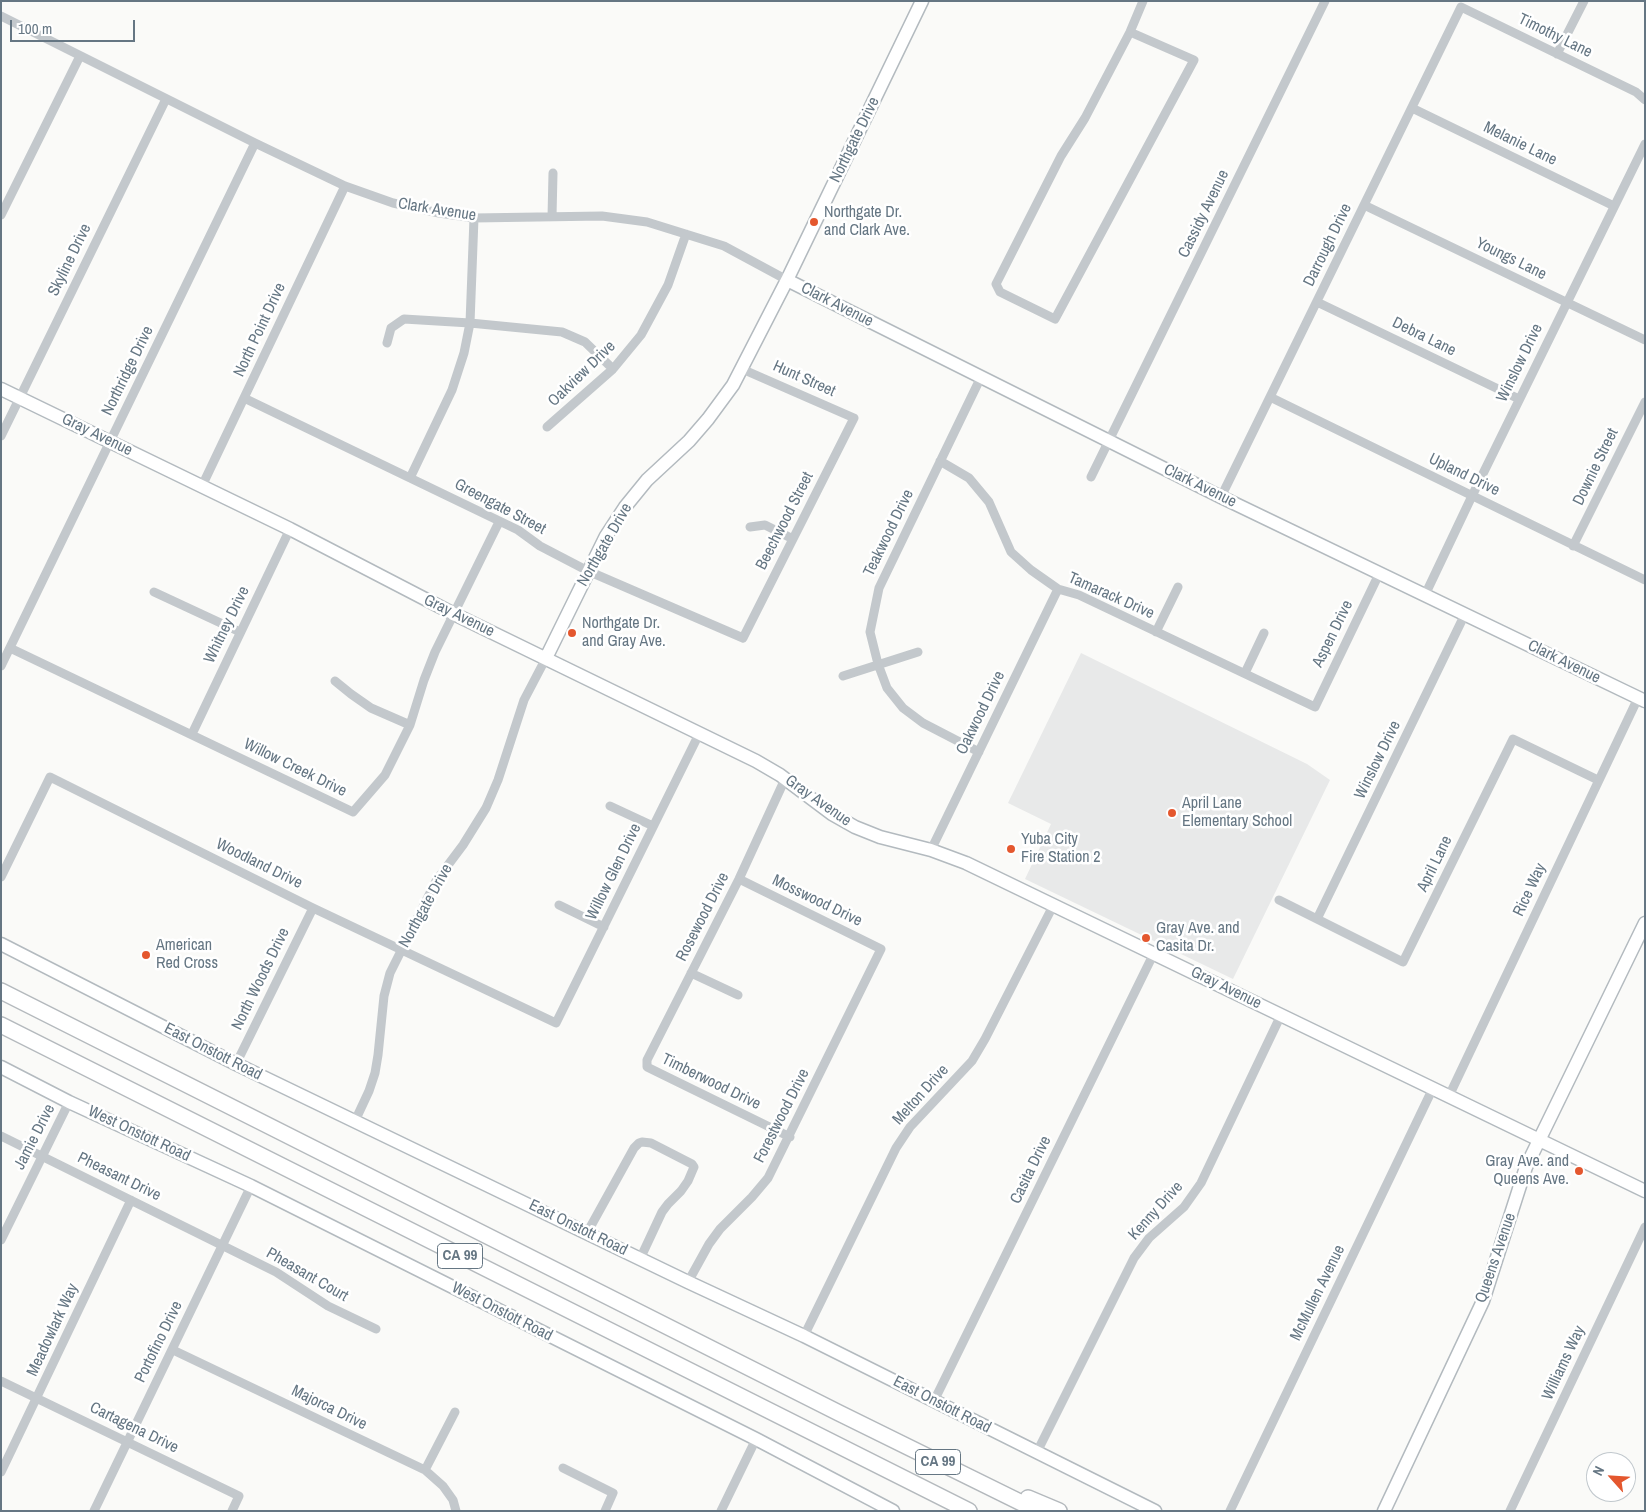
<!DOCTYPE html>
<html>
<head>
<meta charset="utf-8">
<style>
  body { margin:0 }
  #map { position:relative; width:1646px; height:1512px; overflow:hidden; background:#fafaf8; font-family:"Archivo Narrow",sans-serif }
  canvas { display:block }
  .frame { position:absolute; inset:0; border:2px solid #657683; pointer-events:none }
  .north { position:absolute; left:1586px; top:1452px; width:50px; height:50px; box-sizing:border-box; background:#fff; border:1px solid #c1c8cd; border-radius:50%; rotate:296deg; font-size:14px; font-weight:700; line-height:20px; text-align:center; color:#657683 }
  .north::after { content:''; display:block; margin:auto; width:18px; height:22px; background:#e4572e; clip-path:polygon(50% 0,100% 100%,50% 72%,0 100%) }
  .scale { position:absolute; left:10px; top:20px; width:125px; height:22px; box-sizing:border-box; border:2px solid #657683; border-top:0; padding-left:6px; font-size:15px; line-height:18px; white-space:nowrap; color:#657683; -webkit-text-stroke:4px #fff; paint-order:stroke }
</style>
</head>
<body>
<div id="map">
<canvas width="1646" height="1512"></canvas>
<div class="frame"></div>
<div class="north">N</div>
<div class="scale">100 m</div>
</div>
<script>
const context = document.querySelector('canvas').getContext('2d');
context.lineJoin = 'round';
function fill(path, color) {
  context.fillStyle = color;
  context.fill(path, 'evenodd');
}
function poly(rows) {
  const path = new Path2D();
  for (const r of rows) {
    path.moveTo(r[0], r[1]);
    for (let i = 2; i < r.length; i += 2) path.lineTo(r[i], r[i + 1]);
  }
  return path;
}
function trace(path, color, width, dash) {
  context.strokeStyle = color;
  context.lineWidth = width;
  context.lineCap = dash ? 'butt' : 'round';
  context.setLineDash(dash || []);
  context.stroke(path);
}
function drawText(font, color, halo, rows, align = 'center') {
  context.font = font + ' "Archivo Narrow",sans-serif';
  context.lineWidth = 5;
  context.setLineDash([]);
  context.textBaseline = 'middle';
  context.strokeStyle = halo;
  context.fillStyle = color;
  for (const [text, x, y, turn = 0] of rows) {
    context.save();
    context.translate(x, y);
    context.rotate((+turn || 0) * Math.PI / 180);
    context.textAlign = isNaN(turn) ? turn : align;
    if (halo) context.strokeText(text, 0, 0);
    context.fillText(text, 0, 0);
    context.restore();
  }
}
fill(poly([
  [1081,653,1307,764,1330,780,1233,979,1025,879,1051,824,1008,803]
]), '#e8e9e9');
const secondary = poly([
  [787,280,1221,497,1645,701],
  [1,389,290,529,454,614,756,761,780,775,832,814,855,827,880,837,931,850,966,863,1645,1191],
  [546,658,606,536,625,507,647,480,689,441,708,419,733,385,787,280,922,1],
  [1,944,236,1064,688,1282,804,1336,1155,1511],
  [1,1067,69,1102,251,1186,756,1439,893,1511],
  [1384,1511,1483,1301,1526,1167,1645,923]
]);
const highway = poly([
  [1,991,839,1413,1038,1511],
  [1,1025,969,1511],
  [1028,1498,1059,1511]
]);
trace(secondary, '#b3babf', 15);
trace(highway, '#b4b9bd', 18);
trace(poly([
  [1,16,255,143,345,186,393,203,439,213,474,218,602,216,647,222,724,246,787,280],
  [1130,32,1194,60,1055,319,1000,292,996,284,1061,156,1085,118,1130,32,1143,1],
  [1557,54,1584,1],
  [1412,108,1614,206],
  [1364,205,1645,340],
  [1,215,80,56],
  [552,217,553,173],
  [1317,302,1519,399],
  [387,343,391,328,404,319,470,323,562,332,585,342,613,369],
  [1270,397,1645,580],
  [244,398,518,530,540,546,588,571,743,638,854,418,742,369],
  [547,427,613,369,641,335,668,285,686,234],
  [1,436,166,99],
  [940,461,969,478,989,502,1011,552,1031,570,1058,589,1079,595,1315,707,1379,574],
  [1091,477,1325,1],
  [410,478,452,390,464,353,470,323,474,218],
  [202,486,345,186],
  [1221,497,1461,7,1636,92,1645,100],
  [750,527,765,525,793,539],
  [1573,546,1645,402],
  [154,592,240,632],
  [1425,595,1472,496,1645,144],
  [1156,632,1178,587],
  [10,648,353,812,385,775,410,725,424,680,435,652,499,522],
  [1,666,255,143],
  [1245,673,1264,633],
  [843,676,918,652],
  [335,681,351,694,371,708,410,725],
  [192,734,290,529],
  [979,752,923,723,903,708,887,688,878,664,870,632,879,588,981,377],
  [785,779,739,879,647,1060,647,1067,790,1137],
  [610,806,653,826],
  [931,850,1058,589],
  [1,877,50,777,313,908,556,1023,699,734],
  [1279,900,1403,962,1513,739,1598,780],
  [559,905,604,927],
  [1317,919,1465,614],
  [691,973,738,995],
  [236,1064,313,908],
  [1449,1096,1638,698],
  [355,1121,369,1091,375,1073,378,1055,384,996,390,973,436,881,463,845,486,808,498,780,524,700,546,658],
  [1,1136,276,1272,328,1306,376,1329],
  [587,1233,634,1148,639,1143,642,1142,651,1143,692,1164,694,1167,688,1181,681,1191,668,1204,662,1212,640,1259],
  [1,1240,69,1102],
  [688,1282,709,1244,720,1229,752,1197,768,1178,881,949,739,879],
  [804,1336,896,1148,910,1127,972,1061,985,1039,1054,904],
  [173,1350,425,1470,443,1486,453,1500,456,1511],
  [1,1381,239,1496,232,1511],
  [934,1401,1154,953],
  [1037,1452,1134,1258,1149,1238,1184,1207,1201,1183,1281,1015],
  [563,1468,613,1493,605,1511],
  [425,1470,455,1412],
  [1,1472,131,1200],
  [94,1511,251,1186],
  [721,1511,756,1439],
  [1230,1511,1433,1088],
  [1510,1511,1645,1227]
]), '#c3c8cc', 9);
trace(secondary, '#fff', 12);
trace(highway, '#fff', 15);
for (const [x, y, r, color] of [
  [814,222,5,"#e4572e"],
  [572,633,5,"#e4572e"],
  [1172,813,5,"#e4572e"],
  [1011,849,5,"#e4572e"],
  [1146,938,5,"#e4572e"],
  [146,955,5,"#e4572e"],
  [1579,1171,5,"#e4572e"]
]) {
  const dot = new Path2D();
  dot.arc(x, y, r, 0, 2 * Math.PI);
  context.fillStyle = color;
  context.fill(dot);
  trace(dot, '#fff', 2);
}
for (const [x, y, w] of [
  [460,1256,45],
  [938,1462,45]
]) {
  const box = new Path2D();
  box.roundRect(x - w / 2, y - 12.5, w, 25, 4);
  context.fillStyle = '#fff';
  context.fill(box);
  trace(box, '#657683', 1);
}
drawText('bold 15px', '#657683', null, [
  ["CA 99",460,1256],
  ["CA 99",938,1462]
]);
drawText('16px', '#657683', '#fff', [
  ["Timothy Lane",1555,36,26],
  ["Northgate Drive",855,140,-64],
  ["Melanie Lane",1520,144,26],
  ["Clark Avenue",437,210,9],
  ["Cassidy Avenue",1204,214,-64],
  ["Darrough Drive",1328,245,-64],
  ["Youngs Lane",1511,259,26],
  ["Skyline Drive",70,260,-64],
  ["Clark Avenue",837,305,27],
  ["North Point Drive",260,330,-65],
  ["Debra Lane",1424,337,26],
  ["Winslow Drive",1520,363,-64],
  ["Northridge Drive",128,371,-64],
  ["Oakview Drive",582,374,-44],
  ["Hunt Street",804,379,24],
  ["Gray Avenue",97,435,26],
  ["Downie Street",1596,467,-64],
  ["Upland Drive",1464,475,26],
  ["Clark Avenue",1200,486,26],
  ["Greengate Street",500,507,28],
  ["Beechwood Street",785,521,-63],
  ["Teakwood Drive",889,533,-64],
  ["Northgate Drive",605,545,-60],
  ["Tamarack Drive",1111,596,24],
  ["Gray Avenue",459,616,26],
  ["Whitney Drive",227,625,-64],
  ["Aspen Drive",1333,634,-64],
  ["Clark Avenue",1564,662,26],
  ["Oakwood Drive",981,713,-64],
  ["Winslow Drive",1378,760,-64],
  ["Willow Creek Drive",295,768,26],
  ["Gray Avenue",818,801,35],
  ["Woodland Drive",259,864,26],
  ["April Lane",1435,864,-64],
  ["Willow Glen Drive",614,872,-64],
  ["Rice Way",1530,890,-65],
  ["Mosswood Drive",817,901,26],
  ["Northgate Drive",426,906,-61],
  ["Rosewood Drive",703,917,-63],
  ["North Woods Drive",261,979,-64],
  ["Gray Avenue",1226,988,26],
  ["East Onstott Road",213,1052,27],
  ["Timberwood Drive",711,1082,26],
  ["Melton Drive",921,1095,-48],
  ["Forestwood Drive",782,1116,-63],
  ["West Onstott Road",139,1134,25],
  ["Jamie Drive",35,1137,-63],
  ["Casita Drive",1031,1170,-64],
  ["Pheasant Drive",119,1177,26],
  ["Kenny Drive",1156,1211,-48],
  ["East Onstott Road",578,1228,26],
  ["Queens Avenue",1496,1258,-71],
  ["Pheasant Court",307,1275,30],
  ["McMullen Avenue",1318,1293,-64],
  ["West Onstott Road",502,1312,27],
  ["Meadowlark Way",53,1330,-65],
  ["Portofino Drive",159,1342,-64],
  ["Williams Way",1564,1363,-65],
  ["East Onstott Road",942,1405,27],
  ["Majorca Drive",329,1408,26],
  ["Cartagena Drive",134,1428,26]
]);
drawText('16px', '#657683', '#fff', [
  ["Northgate Dr.",824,213],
  ["and Clark Ave.",824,231],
  ["Northgate Dr.",582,624],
  ["and Gray Ave.",582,642],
  ["April Lane",1182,804],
  ["Elementary School",1182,822],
  ["Yuba City",1021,840],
  ["Fire Station 2",1021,858],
  ["Gray Ave. and",1156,929],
  ["Casita Dr.",1156,947],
  ["American",156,946],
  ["Red Cross",156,964],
  ["Gray Ave. and",1569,1162,"right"],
  ["Queens Ave.",1569,1180,"right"]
], 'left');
</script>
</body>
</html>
